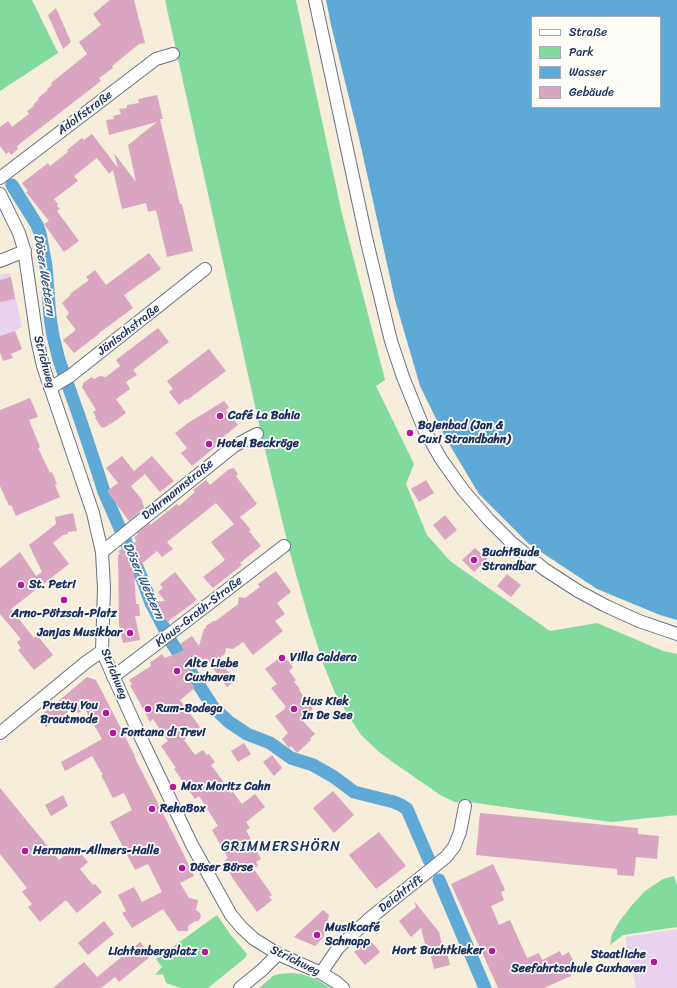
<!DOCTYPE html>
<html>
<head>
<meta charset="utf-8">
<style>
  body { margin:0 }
  #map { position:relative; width:677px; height:988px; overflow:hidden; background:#f6edda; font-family:Sriracha,sans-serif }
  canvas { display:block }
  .legend { position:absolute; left:531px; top:16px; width:130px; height:92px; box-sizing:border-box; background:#fdfcf7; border:1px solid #a3aaba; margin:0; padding:5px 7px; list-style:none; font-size:12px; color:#1b2f5e }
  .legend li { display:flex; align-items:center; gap:8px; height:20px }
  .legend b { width:20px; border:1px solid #a3aaba }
</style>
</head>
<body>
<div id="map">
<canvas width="677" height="988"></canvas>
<ul class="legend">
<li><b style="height:5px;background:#fff"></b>Straße</li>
<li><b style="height:11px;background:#82da9f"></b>Park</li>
<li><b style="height:11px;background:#5fa9d7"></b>Wasser</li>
<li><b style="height:11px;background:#d9a5c0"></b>Gebäude</li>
</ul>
</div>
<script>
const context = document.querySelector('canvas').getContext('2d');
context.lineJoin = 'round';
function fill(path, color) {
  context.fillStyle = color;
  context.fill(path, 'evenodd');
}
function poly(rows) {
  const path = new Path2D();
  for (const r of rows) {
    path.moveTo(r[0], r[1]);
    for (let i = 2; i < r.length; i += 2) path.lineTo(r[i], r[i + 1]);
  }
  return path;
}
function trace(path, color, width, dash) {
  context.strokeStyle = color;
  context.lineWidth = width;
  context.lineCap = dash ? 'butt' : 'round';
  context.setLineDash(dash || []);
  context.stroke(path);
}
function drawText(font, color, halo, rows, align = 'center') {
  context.font = font + ' Sriracha,sans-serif';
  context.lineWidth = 3.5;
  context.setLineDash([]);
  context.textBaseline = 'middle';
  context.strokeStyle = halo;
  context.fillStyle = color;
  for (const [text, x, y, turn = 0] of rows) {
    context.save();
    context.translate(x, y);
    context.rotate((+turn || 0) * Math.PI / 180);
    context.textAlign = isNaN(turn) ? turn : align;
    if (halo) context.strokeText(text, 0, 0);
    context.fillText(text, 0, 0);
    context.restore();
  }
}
fill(poly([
  [10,273,22,327,15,331,0,336,0,275],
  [677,929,677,988,636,988,625,937]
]), '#e8d2ee');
fill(poly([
  [0,0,32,0,58,53,0,91],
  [165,0,296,0,342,214,385,380,376,386,414,464,406,484,427,535,450,561,550,631,597,623,663,651,677,654,677,815,611,822,469,802,455,802,442,796,391,761,378,751,361,735,348,715,335,693,324,666,307,613,290,553,261,433],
  [674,876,677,885,677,927,623,935,610,945,612,934,619,922,632,905,645,891,663,879],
  [217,915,230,934,247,954,245,958,208,988,181,988,166,983,163,974,155,975,162,967,156,959],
  [291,973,301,974,314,978,331,988,259,988,273,976,279,974]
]), '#82da9f');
fill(poly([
  [326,0,677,0,677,620,660,615,597,589,529,544,479,494,446,439,420,386,395,300,359,138,331,25],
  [532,17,660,17,660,107,532,107]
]), '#5fa9d7');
trace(poly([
  [12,185,37,225,40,233,46,266,50,317,53,336,59,360,80,419,99,476,104,492,143,581,151,603,172,643,213,707,229,722,247,734,270,743,291,758,313,765,334,777,354,792,394,802,401,805,407,809,410,816,429,860],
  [439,880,485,988]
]), '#5fa9d7', 13);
fill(poly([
  [110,0,134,0,145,43,139,44,112,66,113,68,99,78,101,81,17,146,18,149,11,155,9,152,6,154,0,146,0,127,8,121,12,127,29,114,27,111,34,106,33,105,39,99,38,98,48,90,47,89,52,85,51,83,87,54,79,42,101,25,93,14],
  [56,8,71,42,63,49,48,15],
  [157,95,163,119,160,119,180,204,182,204,193,251,167,257,156,210,148,212,146,203,122,209,113,170,109,174,97,158,74,176,78,181,54,199,58,204,57,206,60,209,57,211,79,241,64,252,44,224,49,221,26,192,28,191,22,183,48,163,50,166,68,152,67,150,82,138,84,140,92,134,118,168,114,153,136,182,128,145,157,122,109,135,106,120,114,119,113,116,121,114,119,109,127,108,127,105,139,103,138,99],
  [149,253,161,269,124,295,133,308,99,333,99,334,74,353,63,340,76,330,66,317,69,313,62,303,71,295,70,294,89,280,86,277,95,270,106,285],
  [11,277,15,299,0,302,0,280],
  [158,328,169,342,133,370,137,375,126,382,130,389,116,399,126,413,111,424,111,423,104,428,103,427,102,428,95,418,96,417,93,412,96,410,82,387,84,382,92,377,94,379,100,376,106,377,120,366,116,360],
  [15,331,22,349,11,354,13,358,3,361,0,352,0,336],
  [209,349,226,371,187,400,186,399,179,405,169,392,173,389,167,381],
  [30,398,38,417,29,420,40,447,38,448,50,473,52,472,57,484,55,485,60,497,16,516,11,505,9,506,0,486,0,410],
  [224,401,229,407,226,410,238,425,218,441,220,443,192,466,181,453,187,448,175,433,188,423],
  [122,456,134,471,152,456,174,481,160,492,145,474,131,486,142,500,144,508,129,521,107,491,118,483,106,468],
  [234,468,238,474,236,476,257,504,240,517,251,530,249,531,261,546,240,563,242,565,213,588,203,577,225,560,211,542,234,524,216,503,167,542,173,549,162,557,157,551,134,570,136,604,139,604,140,616,135,616,140,640,123,643,119,625,118,555,120,554,118,551,137,541,134,538,138,534,137,533,150,523,150,525,163,515,177,504,179,506,195,492,193,490,206,480,210,485,229,469],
  [426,480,434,493,419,502,411,489],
  [73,513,77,531,68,532,68,534,63,535,53,543,69,564,11,609,34,638,37,635,53,655,34,670,18,650,21,648,17,642,21,639,0,614,0,568,20,552,36,576,42,572,29,545,56,524,55,517],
  [445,515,457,530,445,540,433,525],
  [475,548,487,559,474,572,462,560],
  [276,571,291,592,277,603,285,614,275,621,283,631,253,655,243,642,233,649,226,648,225,654,218,659,235,681,227,687,206,659,202,662,185,674,195,688,180,700,200,727,184,740,195,755,203,750,207,755,209,754,215,762,211,765,225,784,231,793,233,792,242,804,255,794,265,807,246,822,250,828,246,830,261,859,256,862,258,866,253,868,272,895,269,897,272,900,257,912,233,879,224,861,228,858,212,830,218,826,199,796,195,799,174,769,176,768,161,746,168,741,153,719,150,722,139,701,130,686,132,684,129,680,151,666,150,663,162,654,165,658,184,650,180,644,192,636,199,646,204,629,206,628,206,626,213,621,215,621,217,620,238,604,239,597,245,598,260,587,258,584],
  [175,572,197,600,167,622,151,602,165,601,158,592,163,588,160,584],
  [507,574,521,585,511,597,497,586],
  [283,655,293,667,289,671,296,680,294,682,300,689,299,690,313,709,301,719,315,734,310,738,311,740,297,753,291,746,289,748,282,739,288,733,275,716,285,709,284,708,286,707,271,688,277,684,265,669],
  [87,677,96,680,135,756,134,756,180,847,194,876,180,883,189,898,198,900,196,910,200,913,201,917,198,921,195,921,188,926,188,931,178,931,163,909,132,928,122,913,126,911,118,895,134,887,142,902,162,892,148,864,135,870,110,822,132,810,124,793,113,798,101,775,103,775,92,756,65,771,61,762,102,739,85,709,78,713,74,706,56,722,55,721,46,727,38,718],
  [244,743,251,754,238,762,231,751],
  [272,755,282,768,274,776,263,762],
  [0,788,59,860,75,847,88,862,80,869,93,885,95,884,102,892,77,913,66,900,40,922,28,907,32,904,22,892,27,888,0,854],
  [333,791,354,815,334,833,313,808],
  [63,795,68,806,51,816,45,805],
  [480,813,638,828,638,834,659,836,657,859,636,857,634,876,617,875,617,869,476,855],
  [379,832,406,866,376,889,349,855],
  [493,864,505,890,501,892,504,900,491,906,499,925,510,920,527,958,539,953,542,960,560,951,562,956,569,952,577,969,570,972,571,976,544,988,498,988,451,884],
  [414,901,439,932,443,949,446,948,450,965,434,969,430,952,427,952,421,928,411,937,399,921,416,907],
  [323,910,329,915,323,938,315,946,294,937],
  [104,921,114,934,88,955,78,943],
  [369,939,380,952,365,965,354,952],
  [140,942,151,956,119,982,115,977,101,988,53,988,84,962,97,977]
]), '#d9a5c0');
const street = poly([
  [315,0,367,242,391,341,403,377,424,429,441,459,463,490,488,519,512,543,544,569,578,591,606,606,639,621,677,634],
  [0,178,156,59,173,54],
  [0,194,19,233,24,249,37,339,43,366,93,513,102,552,104,588,102,651,141,738,192,845,231,915,242,928,254,939,278,954,321,973,336,982,343,988],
  [0,261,25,251],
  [50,388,70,376,205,269],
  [102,552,234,446,257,434],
  [113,677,163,639,284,546],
  [0,733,85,663,102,651],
  [321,973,338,948,369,919,446,857,454,847,460,832,465,806],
  [240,988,262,970,278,954]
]);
trace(street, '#687289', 14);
trace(street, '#fff', 12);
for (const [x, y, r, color] of [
  [220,416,4,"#b5179e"],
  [410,433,4,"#b5179e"],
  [209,444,4,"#b5179e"],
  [474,560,4,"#b5179e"],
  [21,585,4,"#b5179e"],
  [64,600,4,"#b5179e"],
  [130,633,4,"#b5179e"],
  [282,658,4,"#b5179e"],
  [177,671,4,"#b5179e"],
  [148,709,4,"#b5179e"],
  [294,709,4,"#b5179e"],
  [106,713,4,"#b5179e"],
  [113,733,4,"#b5179e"],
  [173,787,4,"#b5179e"],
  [152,809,4,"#b5179e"],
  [25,851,4,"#b5179e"],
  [182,868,4,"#b5179e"],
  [317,935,4,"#b5179e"],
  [492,951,4,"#b5179e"],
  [205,952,4,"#b5179e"],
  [654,962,4,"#b5179e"]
]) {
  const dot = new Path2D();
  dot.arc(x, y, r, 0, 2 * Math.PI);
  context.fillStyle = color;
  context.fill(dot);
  trace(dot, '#fdfcf7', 1.5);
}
drawText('12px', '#1b2f5e', '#fdfcf7', [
  ["Adolfstraße",85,113,-37],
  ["Jänischstraße",129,330,-38],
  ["Strichweg",44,362,75],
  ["Dohrmannstraße",178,490,-39],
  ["Klaus-Groth-Straße",199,612,-38],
  ["Strichweg",114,674,68],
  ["Deichtrift",401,894,-38],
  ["Strichweg",295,961,26]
]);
drawText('bold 12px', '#1b2f5e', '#fdfcf7', [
  ["Café La Bahia",228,416],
  ["Bojenbad (Jan &",418,426],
  ["Cuxi Strandbahn)",418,440],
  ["Hotel Beckröge",217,444],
  ["BuchtBude",482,553],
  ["Strandbar",482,567],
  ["St. Petri",29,585],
  ["Arno-Pötzsch-Platz",64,614,"center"],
  ["Janjas Musikbar",122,633,"right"],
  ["Villa Caldera",290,658],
  ["Alte Liebe",185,664],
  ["Cuxhaven",185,678],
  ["Hus Kiek",302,702],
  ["In De See",302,716],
  ["Pretty You",98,706,"right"],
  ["Brautmode",98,720,"right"],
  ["Rum-Bodega",156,709],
  ["Fontana di Trevi",121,733],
  ["Max Moritz Cahn",181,787],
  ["RehaBox",160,809],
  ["Hermann-Allmers-Halle",33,851],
  ["Döser Börse",190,868],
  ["Musikcafé",325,928],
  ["Schnapp",325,942],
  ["Hort Buchtkieker",484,951,"right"],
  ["Lichtenbergplatz",197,952,"right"],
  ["Staatliche",646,955,"right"],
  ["Seefahrtschule Cuxhaven",646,969,"right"]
], 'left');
drawText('italic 13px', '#335a88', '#fdfcf7', [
  ["Döser Wettern",44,275,81],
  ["Döser Wettern",143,581,66]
]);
context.letterSpacing = '1px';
drawText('14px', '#1b2f5e', '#fdfcf7', [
  ["GRIMMERSHÖRN",281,847]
]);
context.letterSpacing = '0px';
</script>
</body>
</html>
